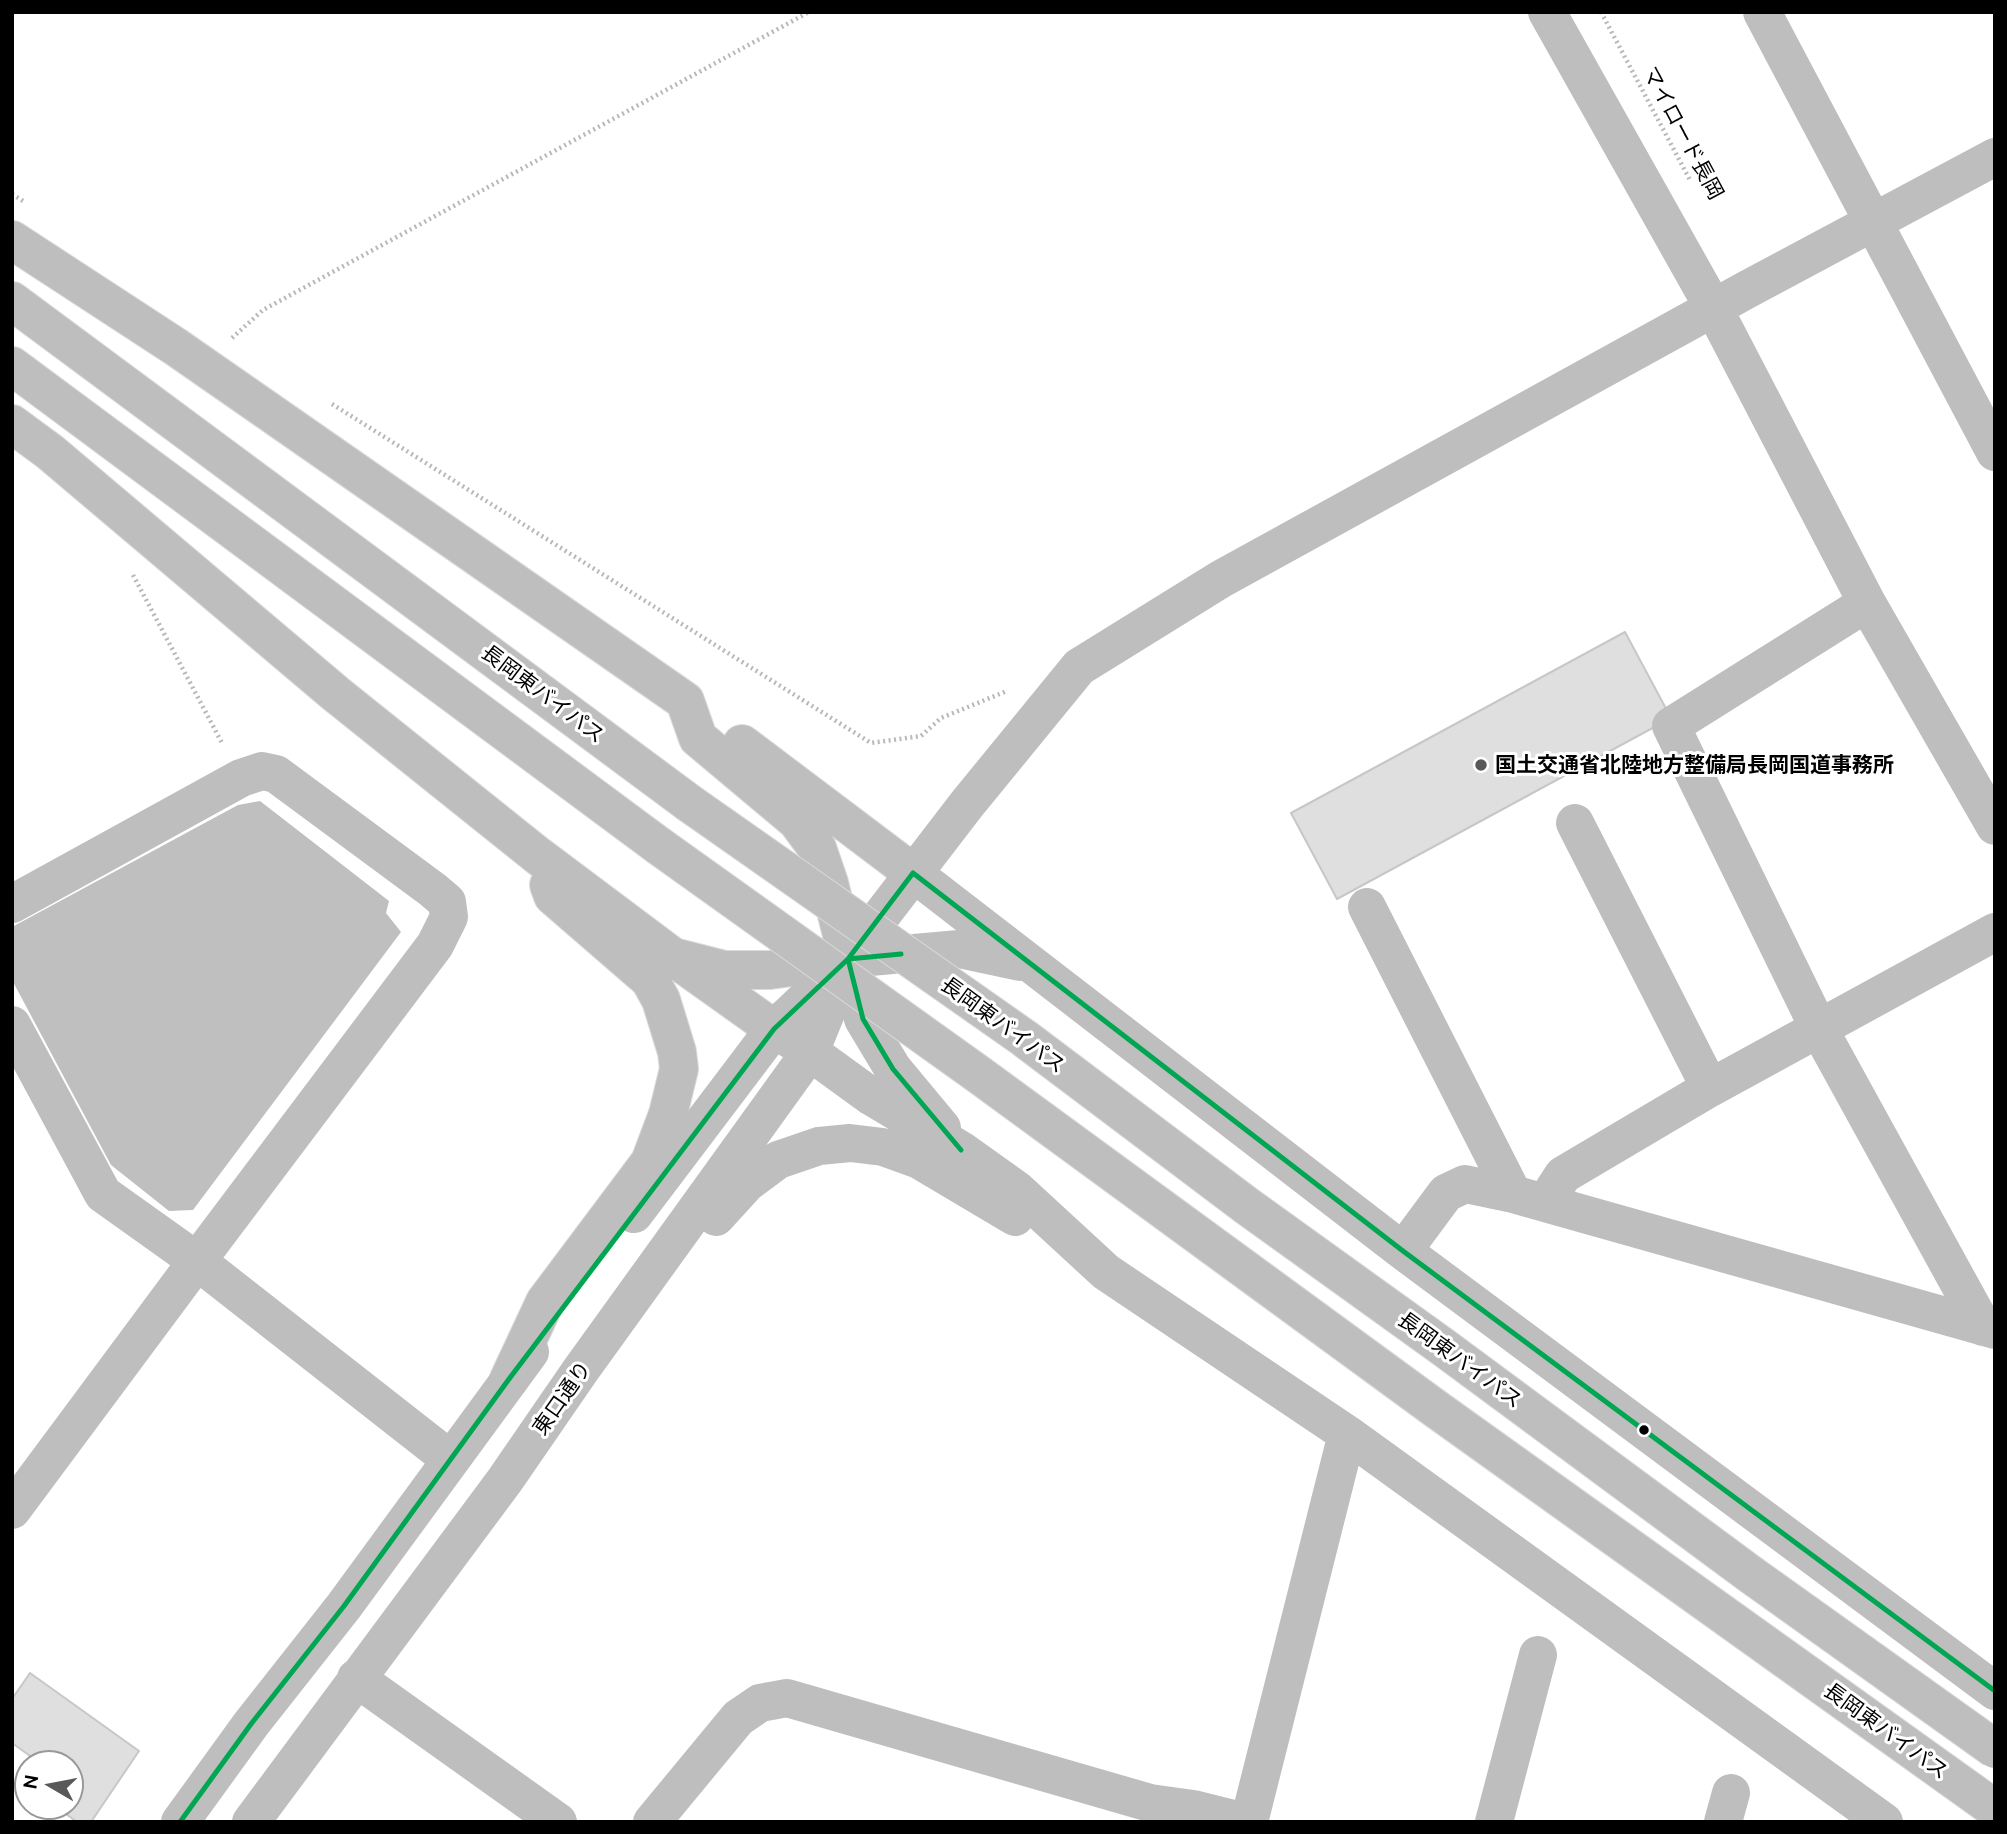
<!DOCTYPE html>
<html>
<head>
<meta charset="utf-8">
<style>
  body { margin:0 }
  #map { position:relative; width:2007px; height:1834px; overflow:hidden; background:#fff; font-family:Ubuntu,sans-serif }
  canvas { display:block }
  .frame { position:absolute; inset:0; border:14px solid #000; pointer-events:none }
  .north { position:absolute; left:14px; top:1750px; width:70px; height:70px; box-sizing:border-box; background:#fff; border:2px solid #999; border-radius:50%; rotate:280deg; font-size:19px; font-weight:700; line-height:28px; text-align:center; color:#000 }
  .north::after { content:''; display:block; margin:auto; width:24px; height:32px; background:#595959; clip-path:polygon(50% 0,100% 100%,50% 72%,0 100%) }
</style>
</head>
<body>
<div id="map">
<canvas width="2007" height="1834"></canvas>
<div class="frame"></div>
<div class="north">N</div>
</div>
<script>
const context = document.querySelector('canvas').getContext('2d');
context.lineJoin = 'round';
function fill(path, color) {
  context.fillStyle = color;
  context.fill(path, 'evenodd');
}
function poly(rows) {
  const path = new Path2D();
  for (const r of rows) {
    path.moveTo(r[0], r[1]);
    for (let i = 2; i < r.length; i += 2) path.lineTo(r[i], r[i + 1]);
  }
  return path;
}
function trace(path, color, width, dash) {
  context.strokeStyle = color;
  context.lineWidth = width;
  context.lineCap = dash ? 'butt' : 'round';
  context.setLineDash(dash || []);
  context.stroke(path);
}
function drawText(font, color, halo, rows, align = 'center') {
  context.font = font + ' Ubuntu,"Noto Sans JP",sans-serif';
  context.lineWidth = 6;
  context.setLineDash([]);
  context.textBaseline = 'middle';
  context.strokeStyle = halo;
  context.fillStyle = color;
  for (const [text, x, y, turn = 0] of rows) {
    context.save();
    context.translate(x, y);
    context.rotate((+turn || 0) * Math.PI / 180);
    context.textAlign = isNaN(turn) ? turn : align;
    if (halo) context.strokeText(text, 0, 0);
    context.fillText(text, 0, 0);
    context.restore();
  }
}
fill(poly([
  [260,801,389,901,386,913,401,932,193,1210,169,1211,111,1165,12,980,12,927,238,805]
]), '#bfbfbf');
const building = poly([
  [1625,632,1671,718,1337,899,1291,813,1625,632],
  [30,1673,139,1751,91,1822,77,1822,55,1806,70,1806,70,1764,34,1764,37,1761,12,1743,12,1699,30,1673]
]);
fill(building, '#dfdfdf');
trace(building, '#c7c7c7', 2);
const highway = poly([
  [12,240,176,347,685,701,698,738,797,821,817,848,829,883,848,959,770,970,724,970,673,957],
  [12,301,689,803],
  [12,366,659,846],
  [12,424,50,452,336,694,537,855,673,957,774,1029],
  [742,744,913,873],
  [509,1379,545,1302,650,1162,668,1114,679,1069,677,1052,661,1000,650,980,553,896,549,885]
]);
trace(highway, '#dbdbdb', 40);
trace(poly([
  [1601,12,1691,182],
  [12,194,23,201],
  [232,338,263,310,809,12],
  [332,404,871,743,921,736,941,718,1007,691],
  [133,575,222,743]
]), '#b9b9b9', 4.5, [2, 3.5]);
trace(poly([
  [1547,12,1714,309,1867,603,1995,826],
  [1762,12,1995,452],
  [1867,603,1671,726,1819,1029,1983,1327],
  [1575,823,1710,1088],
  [913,873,1403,1251,1995,1691],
  [12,904,241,778,262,771,276,774,433,890,447,902,449,917,435,945,197,1261,12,1510],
  [1367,907,1513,1194],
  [12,1025,103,1194,197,1261,451,1460],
  [774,1029,810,1052,872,1097,961,1150,1017,1190,1106,1272,1347,1434,1884,1822],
  [942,1128,893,1069,863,1019,848,959,959,949,1020,962],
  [1545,1203,1563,1175,1710,1088,1995,932],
  [634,1214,774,1029,848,959,967,804,1079,667,1221,579,1748,289,1995,157],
  [716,1217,747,1183,778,1160,819,1146,850,1143,883,1147,919,1160,1015,1217],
  [1403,1251,1446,1193,1465,1184,1513,1194,1995,1330],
  [356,1678,558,1822],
  [180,1822,251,1724,344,1606,530,1352],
  [251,1822,505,1480,580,1371,810,1052,843,971],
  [652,1822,738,1718,760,1703,787,1698,1150,1803,1193,1809,1245,1822],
  [1249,1822,1347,1434],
  [1494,1822,1538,1655],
  [1723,1822,1731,1793]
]), '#bebebe', 38);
trace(highway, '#bebebe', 38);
const highwayBridge = poly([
  [689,803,1024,1038,1247,1206,1443,1347,1750,1574,1995,1749],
  [659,846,978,1074,1436,1409,1995,1809]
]);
trace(highwayBridge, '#dbdbdb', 40, []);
trace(highwayBridge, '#bebebe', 38);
trace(poly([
  [901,954,848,959,863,1019,893,1069,961,1150],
  [180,1822,251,1724,344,1606,509,1379,774,1029,848,959,913,873,1403,1251,1995,1691]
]), '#00a651', 5);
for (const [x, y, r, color] of [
  [1481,765,7,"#595959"],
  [1644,1430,6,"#000"]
]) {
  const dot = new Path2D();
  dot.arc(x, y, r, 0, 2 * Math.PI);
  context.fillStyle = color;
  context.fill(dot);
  trace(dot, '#fff', 2.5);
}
drawText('21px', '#000', '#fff', [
  ["マイロード長岡",1683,133,62],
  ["長岡東バイパス",543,694,37],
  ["長岡東バイパス",1003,1025,36],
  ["長岡東バイパス",1460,1360,36],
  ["東口通り",562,1398,-55],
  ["長岡東バイパス",1886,1731,36]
]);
drawText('bold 21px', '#000', '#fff', [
  ["国土交通省北陸地方整備局長岡国道事務所",1495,765]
], 'left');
</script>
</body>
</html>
